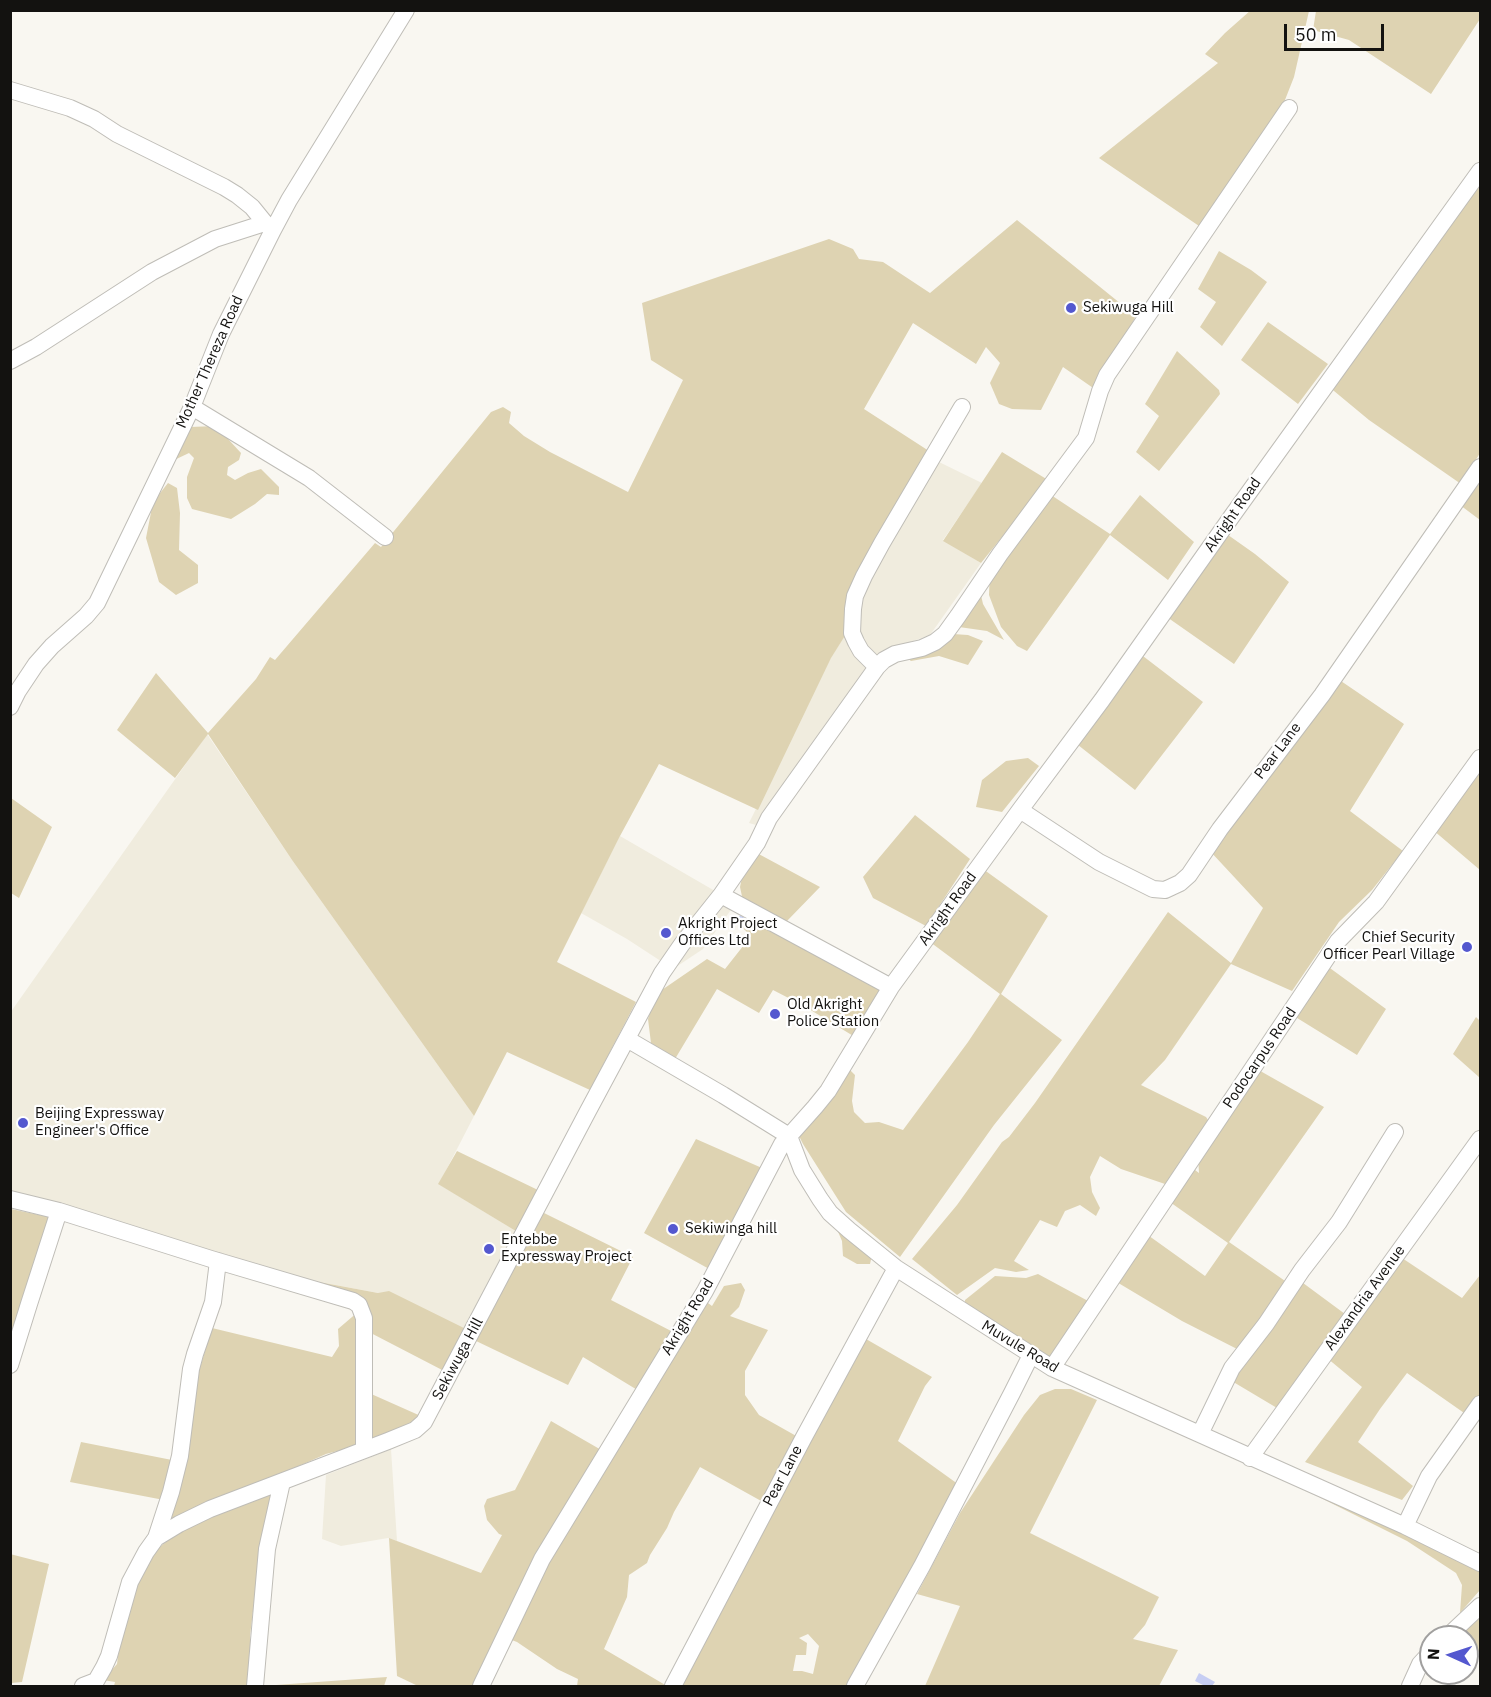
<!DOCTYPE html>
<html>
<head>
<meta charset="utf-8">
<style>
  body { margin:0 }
  #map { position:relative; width:1491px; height:1697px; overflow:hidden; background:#f9f7f1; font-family:"IBM Plex Sans",sans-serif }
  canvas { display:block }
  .frame { position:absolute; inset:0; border:12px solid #131210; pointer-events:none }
  .north { position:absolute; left:1419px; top:1625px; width:60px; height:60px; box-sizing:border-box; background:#fff; border:2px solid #a1a09f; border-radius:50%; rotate:273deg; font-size:16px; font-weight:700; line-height:24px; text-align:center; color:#131210 }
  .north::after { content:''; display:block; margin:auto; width:21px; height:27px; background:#5458cf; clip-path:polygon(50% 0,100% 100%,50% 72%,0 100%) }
  .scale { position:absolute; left:1284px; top:24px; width:100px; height:27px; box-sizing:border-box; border:3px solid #131210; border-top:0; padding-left:8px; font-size:18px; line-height:21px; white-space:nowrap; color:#131210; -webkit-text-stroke:4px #fff; paint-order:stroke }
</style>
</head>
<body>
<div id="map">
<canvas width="1491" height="1697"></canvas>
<div class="frame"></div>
<div class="north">N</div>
<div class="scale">50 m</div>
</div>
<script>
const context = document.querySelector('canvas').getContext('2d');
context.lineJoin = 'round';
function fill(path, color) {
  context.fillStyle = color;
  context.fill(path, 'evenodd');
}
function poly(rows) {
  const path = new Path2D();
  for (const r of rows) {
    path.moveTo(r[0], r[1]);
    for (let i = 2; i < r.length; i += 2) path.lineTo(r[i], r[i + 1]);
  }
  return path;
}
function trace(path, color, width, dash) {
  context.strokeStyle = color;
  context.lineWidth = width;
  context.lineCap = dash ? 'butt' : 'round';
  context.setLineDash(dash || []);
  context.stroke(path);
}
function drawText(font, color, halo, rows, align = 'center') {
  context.font = font + ' "IBM Plex Sans",sans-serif';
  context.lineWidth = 4.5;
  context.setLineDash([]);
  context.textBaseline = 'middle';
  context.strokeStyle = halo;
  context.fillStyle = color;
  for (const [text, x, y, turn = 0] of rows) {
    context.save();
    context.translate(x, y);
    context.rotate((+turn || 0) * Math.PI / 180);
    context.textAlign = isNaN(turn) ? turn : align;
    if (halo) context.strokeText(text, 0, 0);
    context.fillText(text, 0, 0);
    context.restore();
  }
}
fill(poly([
  [939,462,982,483,943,540,981,563,930,635,891,649,875,660,863,642,856,621,867,583],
  [848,631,869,666,766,817,756,825,749,823,831,657],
  [207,734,292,860,474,1116,439,1184,519,1233,468,1330,378,1293,303,1279,222,1258,95,1214,11,1192,10,1013],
  [620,836,715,891,733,907,703,949,673,969,627,939,581,913],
  [391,1449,397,1541,388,1538,341,1546,322,1539,326,1475]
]), '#f0ecde');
fill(poly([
  [1251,10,1309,11,1294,77,1283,105,1202,228,1099,158,1218,63,1205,54,1225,33],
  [1316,11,1480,11,1480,19,1431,94,1349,40,1313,30],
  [1480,170,1480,315,1479,336,1480,338,1480,453,1461,484,1369,420,1328,386],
  [1017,220,1136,316,1096,390,1063,367,1041,410,1012,409,999,404,990,383,1000,363,986,347,976,364,913,323,864,409,929,451,848,631,831,658,758,810,659,764,620,836,557,962,636,1002,590,1090,507,1052,474,1116,292,860,208,734,175,778,117,730,156,673,208,733,256,679,270,657,275,660,375,543,381,547,491,412,503,407,511,412,509,423,524,436,550,452,628,492,683,380,651,360,642,303,829,239,853,249,859,259,883,262,930,293],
  [1219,251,1251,270,1267,282,1222,346,1200,327,1216,302,1198,289],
  [1268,322,1328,364,1298,404,1241,360],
  [1177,351,1219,390,1220,394,1159,471,1136,452,1159,416,1145,404],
  [216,426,241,453,239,460,228,467,227,475,235,480,248,473,261,469,279,487,279,495,267,494,255,504,231,519,192,509,187,498,187,477,194,458,189,453,168,463,190,427],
  [1002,452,1048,480,981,563,943,541],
  [1480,475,1480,520,1460,505],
  [168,483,177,488,180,513,179,550,198,565,198,583,176,595,159,582,146,538,153,502],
  [1048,493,1110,534,1140,495,1194,542,1168,580,1110,535,1027,651,1017,646,1001,627,989,595,990,568],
  [1221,530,1255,554,1289,582,1234,664,1164,615],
  [978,582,983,604,1004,640,987,631,952,626],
  [953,634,968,635,983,641,968,665,939,656,911,661,902,654],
  [1139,653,1203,702,1135,790,1073,741],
  [1338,679,1404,724,1350,811,1403,851,1372,890,1339,922,1292,991,1231,964,1165,1060,1141,1085,1206,1117,1208,1120,1165,1184,1121,1169,1100,1156,1090,1177,1092,1192,1100,1208,1096,1216,1080,1205,1065,1211,1057,1227,1040,1220,1014,1261,1029,1270,1016,1272,995,1268,957,1295,912,1259,957,1205,1002,1142,1009,1137,1035,1103,1168,912,1231,963,1263,908,1209,850],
  [1028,758,1039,766,1002,812,976,807,982,780,1006,761],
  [1480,760,1480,870,1433,830],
  [11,798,52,827,19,898,11,893],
  [915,815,970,859,926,926,873,898,863,877],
  [755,852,820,887,787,921,743,901,740,887,743,873],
  [983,869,1048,916,1001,994,1062,1040,994,1125,900,1257,846,1212,803,1144,799,1136,848,1068,855,1075,852,1101,854,1112,865,1123,879,1122,903,1130,968,1042,1000,994,930,942],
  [750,923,765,923,882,989,855,1037,804,1006,773,990,759,1013,717,989,675,1059,651,1043,648,1019,656,994,707,959,725,969,751,936,740,925],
  [1323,963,1386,1009,1357,1055,1289,1013],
  [1476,1017,1480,1021,1480,1078,1453,1054],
  [1255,1068,1324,1107,1229,1242,1288,1283,1241,1351,1182,1321,1115,1281,1145,1233,1205,1276,1228,1243,1167,1200,1191,1167,1199,1173,1198,1156],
  [696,1139,762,1168,711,1270,644,1233],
  [457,1151,540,1191,519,1233,438,1184],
  [11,1209,54,1218,11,1351],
  [542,1212,633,1257,611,1300,675,1333,639,1391,583,1357,568,1385,474,1340],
  [836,1227,872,1255,870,1264,857,1264,843,1256,842,1241],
  [1399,1256,1462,1298,1480,1275,1480,1396,1467,1415,1407,1373,1380,1409,1358,1442,1413,1486,1402,1500,1305,1462,1362,1387,1327,1358],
  [1038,1274,1090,1302,1048,1365,965,1305,965,1300,995,1276,1026,1278],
  [303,1279,378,1293,389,1291,468,1330,446,1372,365,1330,369,1393,423,1417,376,1441,326,1454,166,1525,198,1374,212,1328,332,1357,339,1346,338,1329,359,1311],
  [1299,1280,1345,1314,1277,1408,1230,1380],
  [741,1283,745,1290,739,1307,730,1316,768,1330,745,1371,745,1395,759,1415,798,1437,763,1502,700,1467,674,1512,667,1528,650,1555,647,1563,629,1575,627,1597,604,1649,667,1686,577,1686,578,1679,557,1669,517,1642,509,1639,539,1576,704,1300,712,1306,724,1286],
  [866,1339,932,1377,925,1386,898,1441,962,1487,848,1686,680,1686,778,1491],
  [808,1634,819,1646,813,1674,802,1671,793,1671,796,1655,806,1655,807,1643,799,1638],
  [1055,1389,1071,1389,1097,1400,1030,1533,1159,1597,1145,1625,1133,1639,1178,1650,1159,1686,925,1686,960,1606,917,1594,960,1513,1024,1415,1040,1395],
  [551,1421,603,1451,476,1686,418,1686,397,1676,389,1538,481,1573,502,1535,499,1534,487,1520,484,1506,487,1499,515,1490],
  [81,1442,172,1460,164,1500,70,1482],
  [267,1491,276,1493,258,1569,250,1636,251,1686,114,1686,115,1682,103,1680,117,1664,119,1648,132,1595,146,1559,175,1534],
  [1319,1497,1417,1527,1480,1557,1480,1590,1460,1613,1462,1585,1456,1573,1407,1541],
  [10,1554,49,1564,22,1682,11,1683],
  [1480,1604,1480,1653,1467,1640,1467,1637,1464,1637,1457,1630],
  [387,1677,384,1686,262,1686]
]), '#ded3b2');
fill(poly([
  [1199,1673,1215,1682,1212,1686,1205,1686,1195,1681]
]), '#c7cef3');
trace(poly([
  [740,918,760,925]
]), '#c7cef3', 4);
const minor = poly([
  [10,90,70,108,94,119,117,134,224,187,237,195,252,207,265,223],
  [10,361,36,347,152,272,215,239,265,223,273,230],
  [192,407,309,478,385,537],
  [877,667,861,651,856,642,852,633,853,609,855,596,864,576,882,543,962,407],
  [10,707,18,691,36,664,52,646,86,616,97,603,192,407,221,334,273,230,289,200,406,10],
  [1020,810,1099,862,1153,889,1165,890,1180,883,1189,875,1220,829,1322,695,1480,467],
  [891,987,721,895,757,843,769,818,877,667,884,660,895,654,922,648,935,642,945,634,958,616,1000,554,1086,438,1100,391,1107,375,1289,108],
  [627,1039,723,1095,789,1136,802,1170,820,1199,830,1213,849,1230,896,1268,1052,1368,1405,1526,1480,1563],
  [10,1199,59,1211,211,1259,353,1301,359,1305,364,1318,364,1450],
  [10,1365,29,1304,59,1211],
  [1052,1368,1338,941,1376,902,1480,758],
  [1200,1434,1232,1368,1266,1324,1302,1270,1339,1222,1395,1132],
  [1250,1458,1480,1139],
  [1405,1526,1429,1476,1480,1404],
  [156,1538,171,1492,180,1456,191,1369,195,1354,213,1302,218,1261],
  [1447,1637,1480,1606],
  [83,1686,96,1681,104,1667,109,1656,130,1582,146,1552,156,1538,179,1524,210,1509,388,1441,415,1430,424,1422,588,1111,662,973,682,944,721,895],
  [255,1686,267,1549,282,1482],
  [481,1686,542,1559,705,1291,782,1144,815,1107,828,1091,891,987,1020,810,1102,700,1232,516,1480,171],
  [673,1686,804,1437,896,1268],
  [855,1686,922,1566,1012,1393,1031,1355],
  [1410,1686,1420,1664,1431,1652]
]);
trace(minor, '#bfbdb7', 18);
trace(minor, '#fff', 16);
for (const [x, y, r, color] of [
  [1071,308,6,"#5458cf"],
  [666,933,6,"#5458cf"],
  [1467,947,6,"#5458cf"],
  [775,1014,6,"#5458cf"],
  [23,1123,6,"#5458cf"],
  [673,1229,6,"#5458cf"],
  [489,1249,6,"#5458cf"]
]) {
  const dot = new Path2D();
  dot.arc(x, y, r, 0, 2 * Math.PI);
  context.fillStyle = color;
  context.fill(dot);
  trace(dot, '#fff', 2);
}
drawText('15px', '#131210', '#fff', [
  ["Sekiwuga Hill",1083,308],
  ["Akright Project",678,924],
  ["Offices Ltd",678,941],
  ["Chief Security",1455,938,"right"],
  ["Officer Pearl Village",1455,955,"right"],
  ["Old Akright",787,1005],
  ["Police Station",787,1022],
  ["Beijing Expressway",35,1114],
  ["Engineer's Office",35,1131],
  ["Sekiwinga hill",685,1229],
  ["Entebbe",501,1240],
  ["Expressway Project",501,1257]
], 'left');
drawText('15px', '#131210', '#fff', [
  ["Mother Thereza Road",210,362,-66],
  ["Akright Road",1233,515,-55],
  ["Pear Lane",1278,751,-53],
  ["Akright Road",948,909,-54],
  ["Podocarpus Road",1260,1058,-56],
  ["Alexandria Avenue",1365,1298,-54],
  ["Akright Road",688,1317,-59],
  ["Muvule Road",1020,1347,31],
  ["Sekiwuga Hill",458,1359,-62],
  ["Pear Lane",783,1476,-62]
]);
</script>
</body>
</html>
